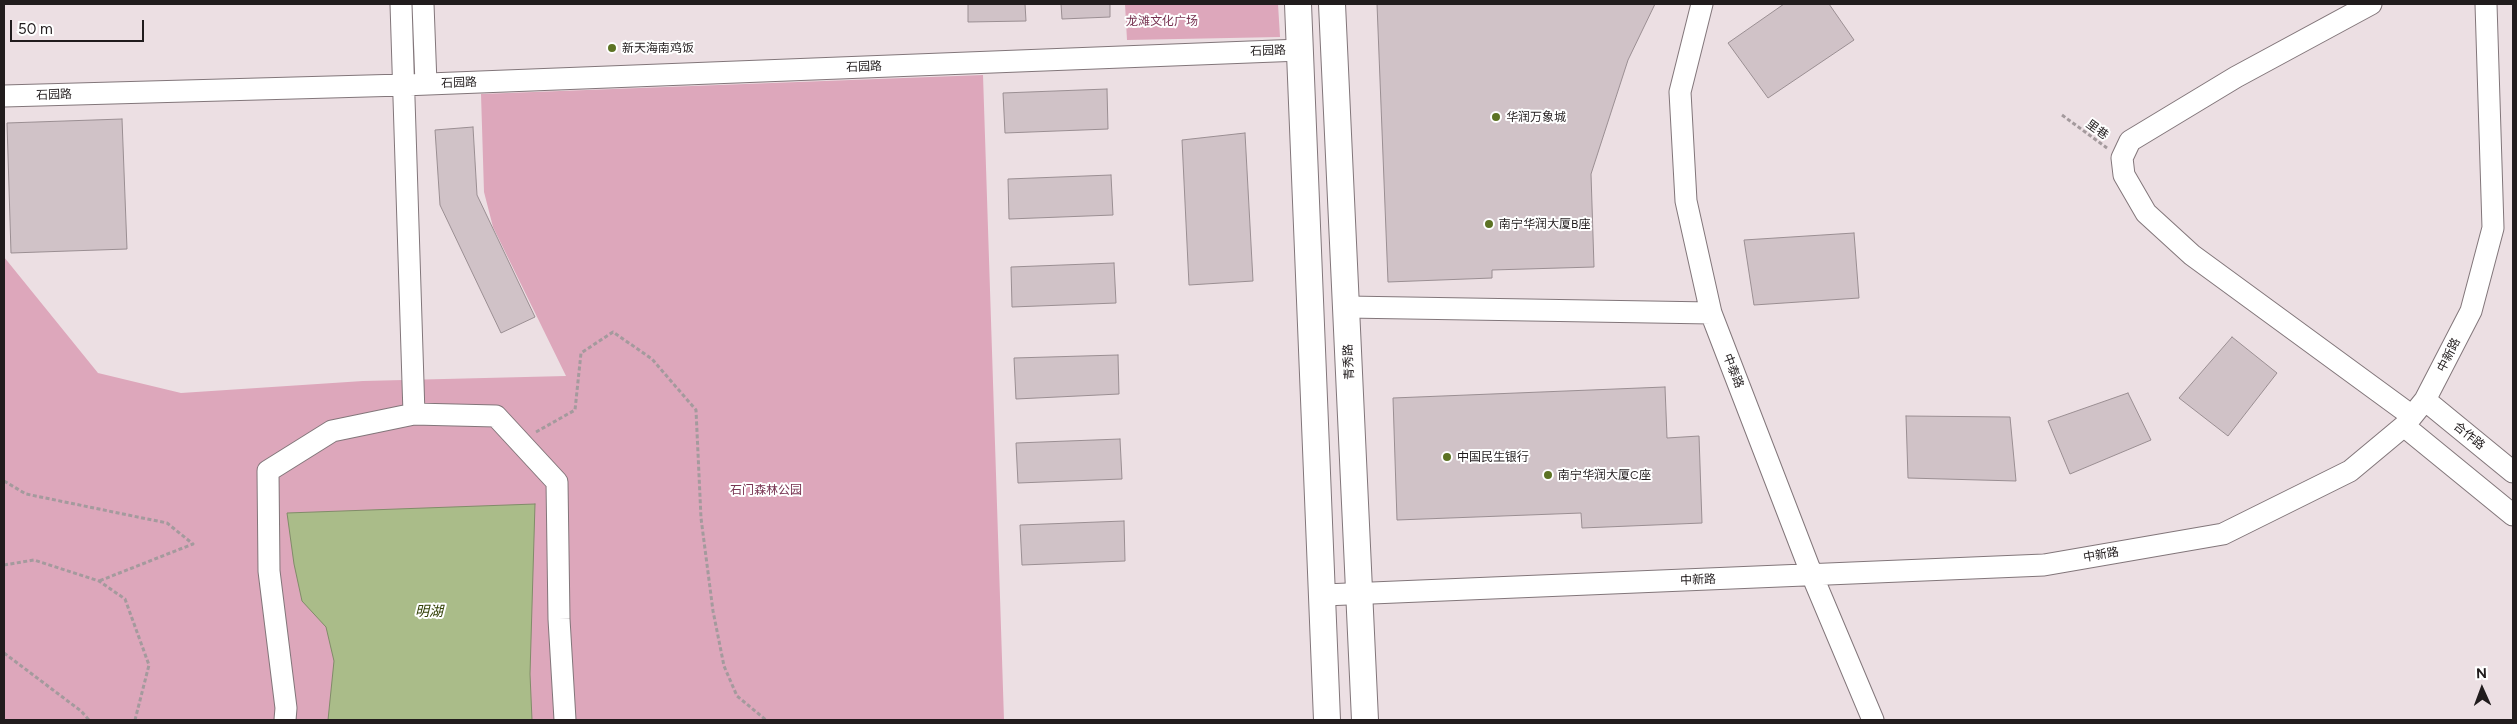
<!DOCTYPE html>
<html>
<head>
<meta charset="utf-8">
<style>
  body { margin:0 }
  #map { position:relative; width:2517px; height:724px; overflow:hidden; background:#ecdfe3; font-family:Figtree,sans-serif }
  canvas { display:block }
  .frame { position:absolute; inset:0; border:5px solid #211c1d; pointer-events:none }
  .north { position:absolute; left:2457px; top:664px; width:50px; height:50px; -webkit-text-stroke:4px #fff; paint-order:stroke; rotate:358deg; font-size:14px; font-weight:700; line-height:20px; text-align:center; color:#211c1d }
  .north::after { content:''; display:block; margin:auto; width:18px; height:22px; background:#211c1d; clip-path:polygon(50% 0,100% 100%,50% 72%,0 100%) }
  .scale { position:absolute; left:10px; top:20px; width:134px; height:22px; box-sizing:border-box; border:2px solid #211c1d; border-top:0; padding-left:6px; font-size:15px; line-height:18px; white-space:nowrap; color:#211c1d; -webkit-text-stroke:4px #fff; paint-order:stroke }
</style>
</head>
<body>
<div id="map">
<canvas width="2517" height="724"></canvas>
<div class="frame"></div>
<div class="north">N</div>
<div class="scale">50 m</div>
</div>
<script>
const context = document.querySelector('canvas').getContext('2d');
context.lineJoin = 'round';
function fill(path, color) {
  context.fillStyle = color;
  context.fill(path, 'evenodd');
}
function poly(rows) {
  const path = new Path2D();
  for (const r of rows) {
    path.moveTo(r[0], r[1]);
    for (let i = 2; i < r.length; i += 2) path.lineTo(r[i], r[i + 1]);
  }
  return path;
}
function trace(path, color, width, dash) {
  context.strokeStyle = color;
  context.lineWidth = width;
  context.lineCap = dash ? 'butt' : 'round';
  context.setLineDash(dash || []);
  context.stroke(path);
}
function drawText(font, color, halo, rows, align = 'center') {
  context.font = font + ' Figtree,"Noto Sans SC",sans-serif';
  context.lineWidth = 4;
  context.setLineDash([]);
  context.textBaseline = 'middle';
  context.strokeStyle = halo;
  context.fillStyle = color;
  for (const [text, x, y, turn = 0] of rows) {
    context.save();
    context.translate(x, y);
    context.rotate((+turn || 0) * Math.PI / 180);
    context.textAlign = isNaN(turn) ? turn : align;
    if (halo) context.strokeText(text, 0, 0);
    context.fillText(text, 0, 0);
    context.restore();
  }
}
fill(poly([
  [1125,4,1278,4,1280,37,1127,40],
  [983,75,1004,720,4,720,4,257,98,373,181,393,363,381,566,376,493,227,484,192,481,94]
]), '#dda7bb');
const water = poly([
  [535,504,530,674,532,720,328,720,334,661,326,627,302,601,294,564,287,513,535,504]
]);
fill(water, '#aabc89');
trace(water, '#818c69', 1);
const building = poly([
  [968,4,1025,4,1026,21,968,22,968,4],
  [1061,4,1110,4,1110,17,1062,19,1061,4],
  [1377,4,1655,4,1628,60,1591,174,1594,267,1492,270,1492,278,1388,282,1377,4],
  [1784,4,1829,4,1854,40,1768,98,1728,43,1784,4],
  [1107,89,1108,129,1005,133,1003,93,1107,89],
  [122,119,127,249,11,253,7,123,122,119],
  [473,127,477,195,535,317,501,333,440,205,435,130,473,127],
  [1245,133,1253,281,1189,285,1182,140,1245,133],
  [1111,175,1113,215,1009,219,1008,179,1111,175],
  [1854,233,1859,298,1754,305,1744,240,1854,233],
  [1114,263,1116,303,1012,307,1011,267,1114,263],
  [2232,337,2277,373,2228,436,2179,398,2232,337],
  [1118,355,1119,394,1016,399,1014,358,1118,355],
  [1665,387,1667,438,1699,436,1702,523,1582,528,1581,513,1397,520,1393,398,1665,387],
  [2128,393,2151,440,2070,474,2048,421,2128,393],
  [1906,416,2010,417,2016,481,1908,478,1906,416],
  [1120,439,1122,479,1018,483,1016,443,1120,439],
  [1124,521,1125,561,1022,565,1020,525,1124,521]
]);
fill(building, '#d0c2c7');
trace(building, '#9a8e92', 1);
const minor = poly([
  [401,4,414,414],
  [423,4,426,84],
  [1702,4,1680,92,1686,201,1711,313,1812,575,1873,720],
  [2371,4,2236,77,2130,141,2122,158,2124,175,2146,213,2192,255,2412,416],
  [4,96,403,85,1301,50],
  [1347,307,1711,313],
  [2425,400,2513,472],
  [2404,426,2513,515],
  [1324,595,2044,565,2223,534,2350,471,2404,426,2425,400,2471,311,2493,228,2486,4],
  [285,720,286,708,269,571,268,471,332,431,414,414,496,416,557,482,559,619,565,720]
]);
const major = poly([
  [1298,4,1327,720],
  [1332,4,1365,720]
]);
trace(minor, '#82767a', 23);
trace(major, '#82767a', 28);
trace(poly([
  [2062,115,2107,148],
  [536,432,575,410,581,353,613,332,652,359,696,410,701,518,713,611,724,666,737,696,766,720],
  [4,481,26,494,167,523,193,544,99,581],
  [4,565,34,560,99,581,125,599,149,665,135,720],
  [4,653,81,711,89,720]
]), '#a49a9d', 3, [4, 2.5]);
trace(minor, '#fff', 21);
trace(major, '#fff', 26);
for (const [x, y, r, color] of [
  [612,48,5,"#5c7223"],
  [1496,117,5,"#5c7223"],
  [1489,224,5,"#5c7223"],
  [1447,457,5,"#5c7223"],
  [1548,475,5,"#5c7223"]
]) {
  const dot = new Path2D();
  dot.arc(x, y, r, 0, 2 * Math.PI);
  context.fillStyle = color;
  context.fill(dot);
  trace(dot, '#fff', 2);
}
drawText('12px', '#773351', '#fff', [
  ["龙滩文化广场",1162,21],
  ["石门森林公园",766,490]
]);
drawText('12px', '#211c1d', '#fff', [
  ["新天海南鸡饭",622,48],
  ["华润万象城",1506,117],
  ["南宁华润大厦B座",1499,224],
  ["中国民生银行",1457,457],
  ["南宁华润大厦C座",1558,475]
], 'left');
drawText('12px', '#211c1d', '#fff', [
  ["石园路",1268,51,-2],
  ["石园路",864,67,-2],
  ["石园路",459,83,-2],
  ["石园路",54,95,-2],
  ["里巷",2097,130,36],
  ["中新路",2449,355,-63],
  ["青秀路",1349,362,-93],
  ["中泰路",1733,371,69],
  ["合作路",2469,436,39],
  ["中新路",2101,555,-10],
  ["中新路",1698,580,-2]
]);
drawText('italic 14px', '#313f05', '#fff', [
  ["明湖",429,612]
]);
</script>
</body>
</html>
